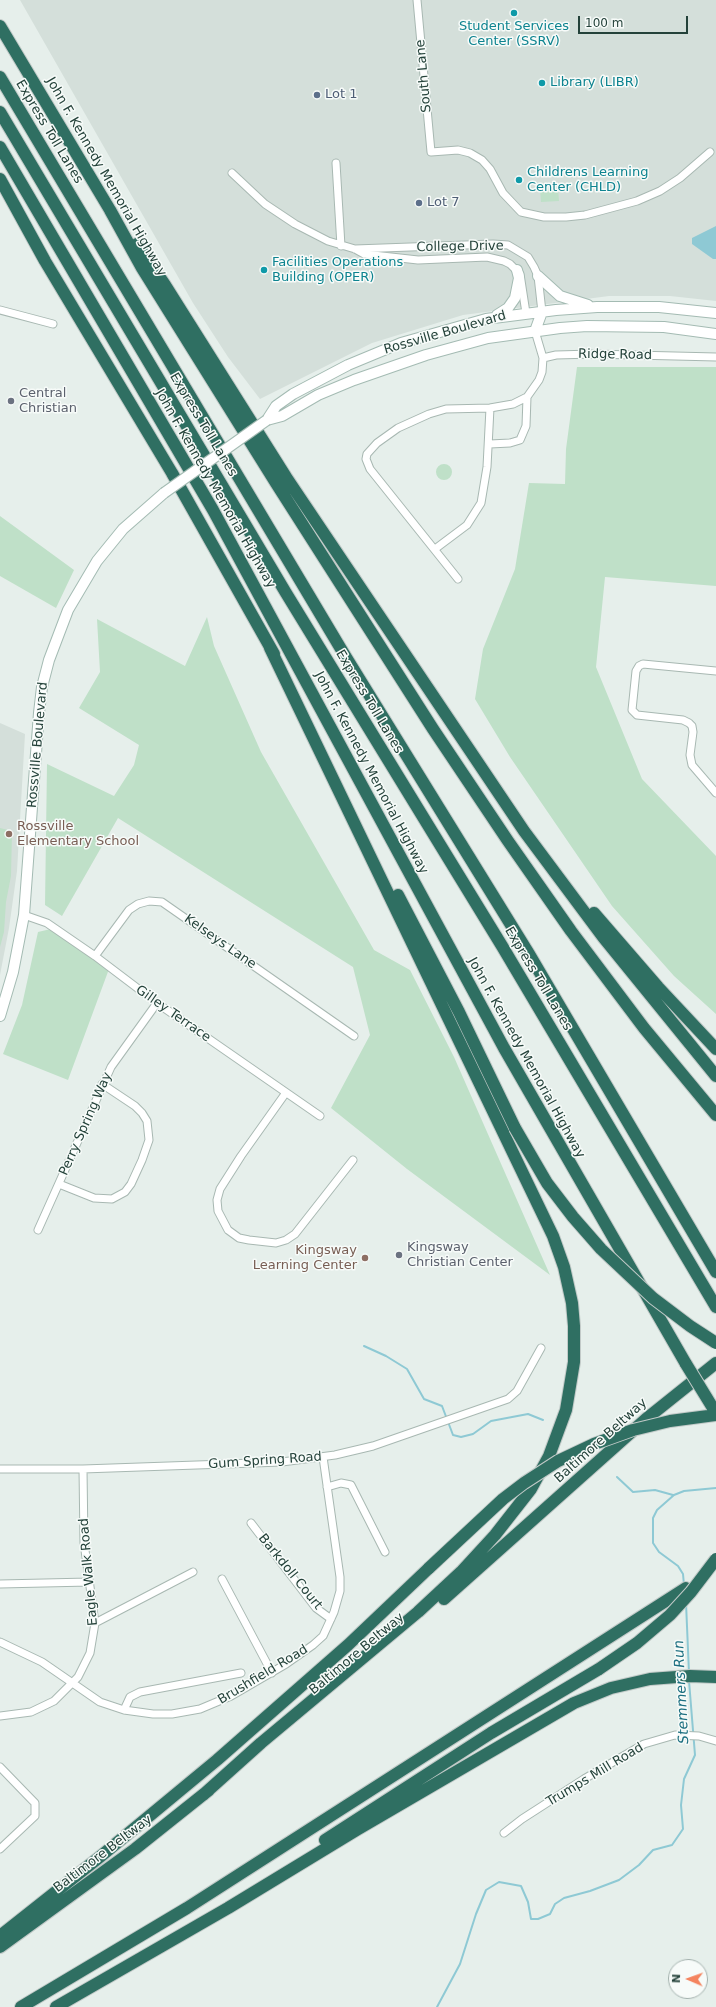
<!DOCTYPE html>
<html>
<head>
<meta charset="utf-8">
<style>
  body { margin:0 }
  #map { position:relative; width:716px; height:2007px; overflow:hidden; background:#e6efeb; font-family:"DejaVu Sans",sans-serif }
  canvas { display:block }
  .north { position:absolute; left:668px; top:1959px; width:40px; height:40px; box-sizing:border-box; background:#f7fbf9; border:1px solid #a3b1ad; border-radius:50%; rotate:272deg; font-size:11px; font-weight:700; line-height:16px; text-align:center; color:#24423a }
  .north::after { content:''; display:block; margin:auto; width:14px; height:18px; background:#f4845f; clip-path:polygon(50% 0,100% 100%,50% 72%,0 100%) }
  .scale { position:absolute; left:578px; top:16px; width:110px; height:18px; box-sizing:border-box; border:2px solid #24423a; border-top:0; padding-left:5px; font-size:12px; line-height:14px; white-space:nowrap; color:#24423a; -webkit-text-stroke:3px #f7fbf9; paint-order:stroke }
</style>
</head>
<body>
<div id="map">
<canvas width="716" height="2007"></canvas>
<div class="north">N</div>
<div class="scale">100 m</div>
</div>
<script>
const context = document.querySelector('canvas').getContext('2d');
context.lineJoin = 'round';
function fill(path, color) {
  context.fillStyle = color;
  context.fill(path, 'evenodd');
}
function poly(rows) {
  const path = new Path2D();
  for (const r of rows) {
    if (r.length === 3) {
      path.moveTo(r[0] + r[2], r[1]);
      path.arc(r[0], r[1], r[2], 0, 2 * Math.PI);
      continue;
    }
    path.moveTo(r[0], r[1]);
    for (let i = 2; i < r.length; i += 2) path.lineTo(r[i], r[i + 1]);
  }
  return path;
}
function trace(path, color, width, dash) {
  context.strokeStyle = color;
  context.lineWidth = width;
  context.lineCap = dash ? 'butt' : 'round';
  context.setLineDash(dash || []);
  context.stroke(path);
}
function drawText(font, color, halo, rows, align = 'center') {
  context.font = font + ' "DejaVu Sans",sans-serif';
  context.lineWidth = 3;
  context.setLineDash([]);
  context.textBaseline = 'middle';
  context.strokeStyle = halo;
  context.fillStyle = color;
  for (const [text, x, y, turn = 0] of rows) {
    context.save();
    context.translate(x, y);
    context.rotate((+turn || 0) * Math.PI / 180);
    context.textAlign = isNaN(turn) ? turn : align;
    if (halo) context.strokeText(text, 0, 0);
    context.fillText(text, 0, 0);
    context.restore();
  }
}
fill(poly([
  [20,0,716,0,716,301,670,296,609,296,463,315,372,343,260,399,228,357,193,303],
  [0,723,25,734,17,871,9,928,0,975]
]), '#d4dfda');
fill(poly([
  [558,188,559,201,541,202,540,189],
  [577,367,716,367,716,586,605,577,596,667,642,779,716,856,716,1014,674,976,612,906,510,757,475,699,483,649,515,569,529,483,565,484,566,449],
  [444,472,8],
  [0,516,74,570,56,608,0,576],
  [207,617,214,646,261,752,374,950,410,970,454,1057,550,1275,407,1169,331,1108,370,1035,353,967,118,818,62,916,45,905,47,764,114,796,134,765,139,745,79,708,100,672,97,619,185,666],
  [0,828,12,831,11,876,6,902,4,932,0,947],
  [55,928,109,969,68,1080,3,1054,22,1005,38,932]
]), '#bfe0c8');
fill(poly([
  [716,226,716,259,713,259,692,244,692,238]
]), '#8ec9d4');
trace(poly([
  [364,1346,386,1356,407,1369,424,1399,442,1406,453,1435,461,1437,473,1434,491,1421,528,1414,543,1420],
  [617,1477,633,1492,655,1490,673,1495],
  [684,1585,683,1574,678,1566,659,1552,653,1543,653,1518,657,1510,674,1495,684,1491,716,1488],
  [686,1603,689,1673],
  [437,2007,460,1964,476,1914,486,1890,499,1882,521,1886,528,1902,531,1919,538,1919,550,1914,555,1904,564,1898,590,1891,619,1880,639,1865,653,1850,672,1845,683,1829,681,1805,684,1779,695,1755,689,1681]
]), '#8ec9d4', 2);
const street = poly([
  [417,0,431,152,458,150,470,153,482,160,490,169,503,193,521,212,544,217,566,217,585,215,637,201,660,191,680,178,710,152],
  [336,163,341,246],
  [232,173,265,204,295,224,328,241,355,249,364,254,418,260,487,257,504,261,510,264,520,274,526,313],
  [355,249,493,244,508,245,528,257,534,267,538,276,542,312],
  [0,310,53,324],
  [543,358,556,355,593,354,716,357],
  [490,444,510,443,520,440,526,426,527,397],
  [435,549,467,525,481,503,487,467,490,408],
  [458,579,370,469,366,459,367,454,377,443,398,428,429,414,446,409,490,408,513,404,527,397,539,380,542,372,543,358,535,331],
  [716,671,643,664,639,666,636,671,632,710,637,715,683,720,689,723,692,726,693,732,690,755,692,765,716,793],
  [24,915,47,923,95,956,157,1003,320,1116],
  [95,956,129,910,138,904,149,901,162,902,354,1036],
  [285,1094,241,1156,220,1189,217,1200,218,1211,228,1230,239,1238,249,1240,276,1243,286,1240,295,1234,353,1160],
  [59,1184,94,1198,112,1199,125,1192,131,1184,142,1160,149,1140,147,1121,142,1113,135,1106,102,1084],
  [38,1230,111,1067,157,1003],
  [0,1469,83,1469,282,1462,335,1455,373,1446,508,1399,517,1391,541,1348],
  [327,1487,341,1483,351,1485,385,1552],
  [251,1523,316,1608,331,1619],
  [222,1579,272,1673],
  [0,1584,89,1582],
  [95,1623,193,1572],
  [0,1642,42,1662,100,1702,124,1710,153,1714,172,1714,200,1709,231,1696,286,1664,313,1645,323,1636,334,1612,340,1591,340,1577,323,1457],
  [124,1710,130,1697,140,1692,241,1673],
  [0,1716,31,1712,54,1701,78,1677,90,1653,95,1623,84,1543,83,1469],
  [0,1767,31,1799,35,1803,35,1816,0,1849],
  [504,1833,522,1819,584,1779,644,1744,675,1735,699,1736,716,1741]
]);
const secondary = poly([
  [538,276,560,296,588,305],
  [497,315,508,308,515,298,519,278,517,270],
  [535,331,542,312],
  [267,420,276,406,293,394,348,365,401,343,486,319,556,310,597,307,659,307,716,313],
  [267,420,282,416,318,395,354,380,426,355,488,338,560,328,587,326,664,327,716,334],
  [0,1016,13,972,24,915,39,713,42,687,49,660,68,610,97,561,123,529,164,493]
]);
const highway = poly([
  [0,26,110,210,142,268,276,483,433,729,508,841,571,931,644,1028,716,1115],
  [0,77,344,654,529,954,716,1272],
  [0,112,286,593,502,946,716,1307],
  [0,147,213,510,504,1048,686,1364],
  [0,179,45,261,172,473,274,654],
  [137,244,165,285,286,477,524,831,603,937,716,1076],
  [398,895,459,1012,515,1128],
  [594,913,658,987,716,1049],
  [444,1599,646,1419,716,1363],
  [203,1795,261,1743,418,1612,461,1572,495,1535,531,1489,549,1456,566,1410,574,1362,574,1326,572,1303,564,1267,553,1236,270,648],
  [325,1840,491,1733,599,1669],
  [0,1936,101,1856,217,1760,348,1645,429,1568],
  [0,1947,135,1849,209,1790],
  [21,2007,187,1908,686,1588],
  [56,2007,228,1908,358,1829,574,1703,611,1688,650,1679,690,1676,716,1677]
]);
trace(street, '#a8b8b2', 9);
trace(secondary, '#a4bbb3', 12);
trace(highway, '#c2cac8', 14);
trace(street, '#fff', 7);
trace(secondary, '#fff', 10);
trace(highway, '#2f6f62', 12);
const secondaryBridge = poly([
  [164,493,267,420]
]);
const highwayBridge = poly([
  [515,1128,547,1183,573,1217,601,1249,653,1298,690,1326,716,1343],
  [686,1364,713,1408],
  [429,1568,503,1499,524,1483,558,1461,594,1444,633,1430,670,1421,716,1415],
  [599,1669,637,1643,670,1615,691,1592,716,1559]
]);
trace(secondaryBridge, '#a4bbb3', 12, []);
trace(highwayBridge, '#c2cac8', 14, []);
trace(secondaryBridge, '#fff', 10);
trace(highwayBridge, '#2f6f62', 12);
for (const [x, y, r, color] of [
  [514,13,4,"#0f9aa8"],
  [542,83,4,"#0f9aa8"],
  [317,95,4,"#5c6f8a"],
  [519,180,4,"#0f9aa8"],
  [419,203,4,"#5c6f8a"],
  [264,270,4,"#0f9aa8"],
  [11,401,4,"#6b7280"],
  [9,834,4,"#8d6e63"],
  [399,1255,4,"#6b7280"],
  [365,1258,4,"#8d6e63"]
]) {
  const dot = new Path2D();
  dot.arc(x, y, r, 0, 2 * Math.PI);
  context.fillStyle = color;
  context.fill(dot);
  trace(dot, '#f7fbf9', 1.5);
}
drawText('13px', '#0d838f', '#f7fbf9', [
  ["Student Services",514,27,"center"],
  ["Center (SSRV)",514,42,"center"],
  ["Library (LIBR)",550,83],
  ["Childrens Learning",527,173],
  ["Center (CHLD)",527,188],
  ["Facilities Operations",272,263],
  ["Building (OPER)",272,278]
], 'left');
drawText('13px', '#24423a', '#f7fbf9', [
  ["South Lane",424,76,-95],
  ["Express Toll Lanes",49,132,59],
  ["John F. Kennedy Memorial Highway",106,177,60],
  ["College Drive",460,247,-1],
  ["Rossville Boulevard",445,333,-16],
  ["Ridge Road",615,355,1],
  ["Express Toll Lanes",203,425,59],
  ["John F. Kennedy Memorial Highway",215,489,60],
  ["Express Toll Lanes",369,702,59],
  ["Rossville Boulevard",38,745,-85],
  ["John F. Kennedy Memorial Highway",371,773,62],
  ["Kelseys Lane",220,942,35],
  ["Express Toll Lanes",538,979,59],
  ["Gilley Terrace",173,1014,35],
  ["John F. Kennedy Memorial Highway",526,1058,61],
  ["Perry Spring Way",86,1124,-66],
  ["Baltimore Beltway",601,1441,-42],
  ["Gum Spring Road",265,1461,-4],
  ["Eagle Walk Road",89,1572,-95],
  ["Barkdoll Court",290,1572,51],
  ["Baltimore Beltway",357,1654,-40],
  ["Brushfield Road",263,1675,-31],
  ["Trumps Mill Road",595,1775,-31],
  ["Baltimore Beltway",103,1854,-37]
]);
drawText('13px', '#4e5e75', '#f7fbf9', [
  ["Lot 1",325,95],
  ["Lot 7",427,203]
], 'left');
drawText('13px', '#5b616d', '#f7fbf9', [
  ["Central",19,394],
  ["Christian",19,409],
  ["Kingsway",407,1248],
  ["Christian Center",407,1263]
], 'left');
drawText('13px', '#785e54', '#f7fbf9', [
  ["Rossville",17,827],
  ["Elementary School",17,842],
  ["Kingsway",357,1251,"right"],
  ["Learning Center",357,1266,"right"]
], 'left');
drawText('italic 14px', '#1c6f80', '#f7fbf9', [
  ["Stemmers Run",682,1692,-93]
]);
</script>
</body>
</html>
